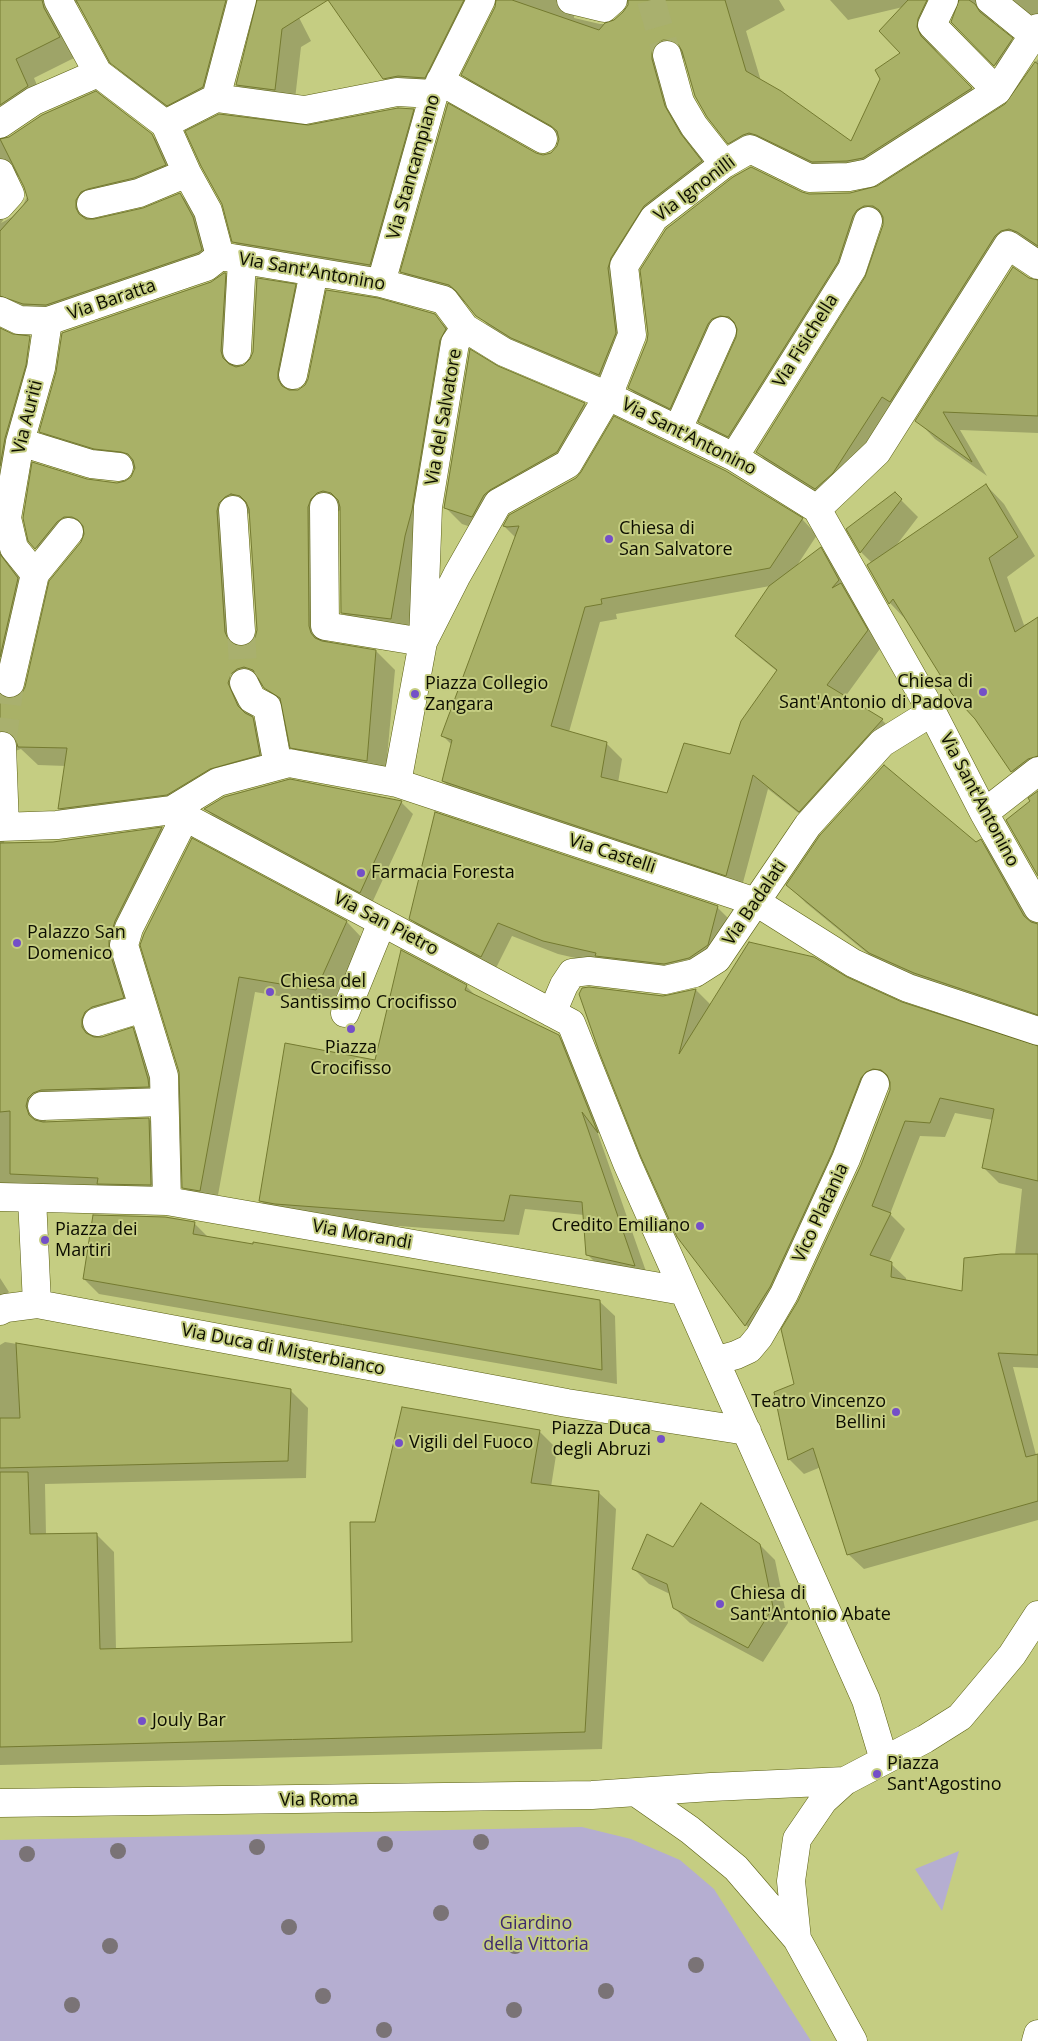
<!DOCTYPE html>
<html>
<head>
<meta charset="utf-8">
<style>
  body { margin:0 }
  canvas { display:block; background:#c5cd82 }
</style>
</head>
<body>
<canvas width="1038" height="2041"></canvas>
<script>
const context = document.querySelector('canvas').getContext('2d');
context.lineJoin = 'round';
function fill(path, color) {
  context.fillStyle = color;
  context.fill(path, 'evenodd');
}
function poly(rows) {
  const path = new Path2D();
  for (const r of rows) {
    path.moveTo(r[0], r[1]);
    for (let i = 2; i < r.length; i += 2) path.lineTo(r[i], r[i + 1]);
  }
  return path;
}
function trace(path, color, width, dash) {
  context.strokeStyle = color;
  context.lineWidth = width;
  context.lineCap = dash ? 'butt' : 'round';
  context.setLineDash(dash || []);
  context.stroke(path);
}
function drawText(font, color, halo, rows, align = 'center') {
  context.font = font + ' "Open Sans",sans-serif';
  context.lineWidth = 4;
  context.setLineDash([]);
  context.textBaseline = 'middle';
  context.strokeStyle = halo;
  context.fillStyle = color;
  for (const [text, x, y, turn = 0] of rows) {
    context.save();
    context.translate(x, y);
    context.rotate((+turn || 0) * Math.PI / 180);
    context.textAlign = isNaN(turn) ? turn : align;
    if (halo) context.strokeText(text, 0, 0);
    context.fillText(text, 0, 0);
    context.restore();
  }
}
fill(poly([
  [582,1827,631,1839,680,1860,714,1889,811,2041,0,2041,0,1840],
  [959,1851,942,1911,915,1869]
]), '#b5aed1');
fill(poly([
  [0,0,290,0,311,41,301,47,294,108,256,103,237,85,259,2,249,8,186,124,131,81,111,62,77,3,69,5,78,56,34,78,46,106,10,130,4,137,4,140,152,135,171,154,184,184,99,211,93,221,143,209,180,194,199,213,220,269,19,314,0,296],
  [20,176,25,187,27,197,23,205,12,217,1,223,10,211,13,177],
  [330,0,493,0,497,4,491,6,443,96,403,97,383,78],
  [498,0,779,0,785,10,746,31,761,81,852,143,902,53,903,7,848,20,830,0,1038,0,1038,21,1020,6,1012,3,993,16,994,25,1030,58,1014,83,952,22,959,3,953,6,936,37,935,48,939,56,990,107,882,176,747,161,729,143,685,58,675,62,719,180,662,224,629,276,618,393,496,334,467,303,420,290,402,272,535,154,544,156,552,153,557,148,559,137,481,93,463,75,496,7],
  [632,1,624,13,609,24,600,24,574,18,574,15,619,9],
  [1038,59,1038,251,1020,249,834,507,776,470,757,452,866,278,884,223,876,228,747,454,718,440,700,422,738,334,731,337,689,426,648,406,629,388,802,193,809,195,850,194,878,187,1008,103],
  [413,110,430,126,386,281,251,259,234,242,223,203,303,127],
  [225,274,244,293,240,367,245,366,251,360,295,286,314,304,296,392,434,315,453,334,409,638,361,631,342,612,341,510,335,512,327,526,328,644,376,651,395,670,385,780,311,766,292,747,282,705,264,686,256,687,247,702,254,720,271,737,278,773,78,827,59,809,66,766,38,765,21,749,12,752,4,844,53,843,162,828,181,847,133,940,142,1016,104,1030,100,1039,132,1029,151,1048,167,1098,47,1117,45,1123,149,1119,168,1138,169,1203,0,1192,0,345,26,359,45,378,10,535,36,598,13,699,23,694,86,534,76,541,54,567,30,540,86,480,117,484,126,482,133,477,136,469,114,467,59,450,41,431,211,283],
  [250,513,258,630,256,638,251,645,243,647,236,531,244,515],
  [1029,279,1038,282,1038,433,960,430,987,476,935,439,917,420],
  [497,368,585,404,601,421,507,506,489,533,462,524,445,507],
  [986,485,1004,504,1035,556,1007,577,1024,625,1038,618,1038,785,1030,790,1012,771,908,622,890,603,872,563,861,552,848,529,895,494,918,517,895,547],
  [802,519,817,535,796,567,821,549,836,564,882,646,845,697,882,720,897,735,815,826,768,789,741,890,459,796,443,781,452,745,443,736,516,538,504,526],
  [770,586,737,636,752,651,778,672,730,755,667,794,618,783,622,759,606,743,569,732,600,622,617,619,616,614],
  [401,802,413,814,372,903,217,820,206,809],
  [192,840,347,922,362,938,332,1005,255,992,216,1206,199,1203,184,1187],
  [981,841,999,859,1038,925,1038,1026,889,971,806,903,788,885,976,844],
  [717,907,731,921,703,972,606,965,558,954,512,936,495,970,424,932,410,918],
  [846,978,901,1003,1038,1047,1038,1368,1013,1367,1036,1455,1038,1455,1038,1520,864,1569,848,1554,821,1467,804,1474,789,1459,796,1385,799,1301,861,1166,891,1090,891,1084,888,1083,760,1340,746,1325,678,1236,664,997,696,990,711,1005],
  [955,1113,993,1120,984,1168,999,1183,1022,1189,1015,1255,963,1293,906,1281,906,1278,889,1262,905,1229,890,1214,920,1136,945,1137],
  [466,986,478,998,558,1036,573,1051,610,1144,597,1131,649,1280,602,1269,587,1254,584,1215,525,1209,519,1235,291,1218,276,1216,261,1201,376,1062],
  [194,1223,209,1238,599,1301,615,1316,617,1384,99,1294,84,1279],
  [0,1278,9,1292,0,1301],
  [5,1342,290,1390,308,1408,306,1478,45,1484,46,1535,96,1534,114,1552,116,1650,353,1643,376,1523,540,1432,557,1449,551,1487,598,1492,616,1509,602,1749,0,1765,0,1345],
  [759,1544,775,1560,788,1623,763,1662,690,1623,674,1608,670,1594,649,1584,634,1569]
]), '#0003');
const building = poly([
  [0,0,42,0,44,8,60,37,16,59,28,86,0,105,0,0],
  [76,0,226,0,203,87,167,106,110,63,76,0],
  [257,0,464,0,425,78,398,76,383,79,328,0,282,29,275,90,236,85,257,0],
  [496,0,512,0,599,30,605,23,614,20,623,12,628,5,628,0,725,0,746,71,781,91,851,141,880,79,875,70,900,53,879,31,908,0,927,0,918,19,917,27,921,36,972,88,863,158,847,161,812,162,756,135,749,133,743,135,728,144,707,117,695,96,682,51,678,44,670,40,663,40,656,44,652,51,652,59,665,106,681,134,702,161,644,206,611,258,608,268,616,333,599,375,511,338,476,316,456,291,449,285,400,272,448,103,536,153,543,155,551,153,557,146,559,139,557,131,551,126,461,75,495,7,496,0],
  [959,0,969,0,975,4,980,12,1013,38,994,66,951,22,959,0],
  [1035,62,1038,64,1038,246,1017,232,1009,229,1001,231,995,236,890,402,882,397,833,473,815,489,756,452,865,277,883,225,883,217,879,210,873,206,864,206,857,210,853,216,838,262,728,437,698,422,736,337,737,329,734,322,729,317,720,316,712,319,708,324,670,409,628,388,647,341,648,334,640,270,666,229,733,177,751,167,802,192,809,194,850,193,877,186,1005,104,1035,62],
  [96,91,152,134,166,165,134,178,88,189,81,192,76,200,76,208,79,214,86,219,94,219,143,208,180,193,193,217,202,250,198,253,46,305,23,304,0,296,0,231,28,200,24,187,0,139,9,137,42,115,96,91],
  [398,108,414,109,370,265,232,242,222,204,201,166,185,131,219,114,308,125,398,108],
  [1013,267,1029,278,1038,280,1038,416,943,412,972,462,915,421,1013,267],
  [224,273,226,273,221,351,223,358,229,364,236,367,244,365,250,359,253,352,257,278,296,284,278,372,278,379,282,386,289,390,298,390,305,385,308,379,326,290,378,298,435,314,446,329,440,340,412,510,405,536,391,619,341,613,340,507,338,500,331,493,323,491,317,493,311,499,308,507,309,626,311,633,315,638,322,641,376,650,367,761,290,748,280,698,264,688,253,670,244,667,237,669,231,674,228,683,238,706,245,713,253,717,260,755,210,769,167,795,58,809,67,748,18,747,15,738,10,732,0,731,0,695,7,698,15,698,22,693,25,687,49,581,81,542,84,534,83,526,78,520,72,517,64,517,57,522,35,549,28,541,23,518,32,462,87,479,117,483,125,481,131,477,135,468,133,460,128,454,121,452,94,449,39,432,56,372,62,333,211,282,224,273],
  [231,494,240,496,246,502,249,509,257,630,255,638,249,644,243,646,234,645,228,639,225,632,217,511,219,503,225,497,231,494],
  [0,328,13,334,30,336,26,365,5,438,0,466,0,328],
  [470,349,498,366,585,403,557,452,490,490,484,495,472,517,444,508,470,349],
  [614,416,726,471,803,518,770,568,601,599,602,604,585,607,551,726,607,742,601,777,667,793,684,743,730,754,741,721,777,670,735,636,769,586,821,547,839,580,832,588,841,583,868,630,827,685,883,719,799,812,753,775,726,876,442,781,452,740,441,736,519,526,507,527,503,526,509,515,576,478,581,472,614,416],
  [986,484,1018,537,989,558,1015,632,1038,617,1038,756,1028,759,1011,772,975,719,952,694,893,599,889,604,867,565,986,484],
  [895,492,902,499,860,553,846,529,895,492],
  [0,554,18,578,0,657,0,554],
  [884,765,976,842,981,839,1024,916,1031,922,1038,924,1038,1015,914,973,869,953,786,885,820,835,884,765],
  [290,779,402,801,360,893,204,809,224,797,290,779],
  [1038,791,1038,876,1006,820,1030,801,1028,798,1038,791],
  [435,812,718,906,708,945,689,958,664,964,595,956,596,953,543,941,498,923,481,957,409,919,435,812],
  [162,827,115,921,109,941,109,950,124,998,92,1007,85,1012,82,1019,82,1027,86,1033,94,1037,102,1037,133,1027,148,1079,149,1087,41,1090,33,1093,28,1098,26,1106,29,1115,35,1120,43,1122,149,1118,151,1185,97,1184,98,1178,10,1174,10,1111,0,1112,0,843,53,842,162,827],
  [192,838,347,921,316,990,239,977,200,1191,182,1188,179,1072,140,945,144,934,192,838],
  [749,942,814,957,847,977,902,1002,1038,1046,1038,1181,982,1168,994,1109,940,1098,930,1123,905,1121,872,1206,891,1213,870,1255,892,1262,891,1277,962,1291,964,1258,1001,1254,1038,1254,1038,1355,998,1353,1026,1457,1038,1454,1038,1501,847,1555,813,1448,788,1460,774,1392,794,1384,781,1329,798,1301,861,1165,890,1090,890,1082,887,1075,881,1070,873,1069,866,1072,861,1078,832,1153,770,1287,745,1326,677,1237,641,1157,600,1054,579,994,582,988,589,987,663,996,696,989,679,1054,749,942],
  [401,950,467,985,465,990,559,1035,598,1133,582,1112,635,1266,586,1255,582,1202,510,1195,504,1221,275,1204,259,1201,285,1043,375,1060,401,950],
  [93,1215,165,1217,195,1222,193,1234,253,1244,253,1242,600,1300,602,1370,83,1279,93,1215],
  [16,1343,291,1389,288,1461,0,1468,0,1418,20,1418,16,1343],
  [402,1407,540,1430,531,1483,599,1491,585,1732,0,1747,0,1472,28,1472,30,1534,97,1533,100,1649,352,1642,350,1522,375,1522,402,1407],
  [701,1503,760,1544,773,1607,748,1648,673,1608,667,1584,632,1569,647,1534,673,1547,701,1503]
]);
fill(building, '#a9b167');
trace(building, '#747a30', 1);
trace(poly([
  [651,0,667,55],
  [241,631,244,683],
  [2,746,10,683]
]), '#a9b06e', 28, [28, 14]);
const minor = poly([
  [58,0,98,73,165,124,187,173,208,211,220,256],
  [571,0,604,8,613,0],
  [944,0,932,25,997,91],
  [990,0,1038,39],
  [667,55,680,102,694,126,724,164],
  [440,81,543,139],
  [216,98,305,110,397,92,434,94],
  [0,124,34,101,98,73],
  [165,124,216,98,242,0],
  [0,173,10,194,0,205],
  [91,204,139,193,187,173],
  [220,256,381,283,444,300,465,328,504,352,608,396,734,457,817,509,932,712,984,813,1038,908],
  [381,283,434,94,481,0],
  [0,311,19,320,48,321,191,272,206,267,220,256],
  [237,351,242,260],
  [293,375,314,272],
  [678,429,722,331],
  [20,442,91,464,119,467],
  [734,457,852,269,868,221],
  [324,507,325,626,423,642],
  [817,509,877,452,1008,245,1038,265],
  [233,510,241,631],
  [35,574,69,532],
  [423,642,457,575,498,503,568,464,608,396,632,335,624,266,654,218,724,164,750,149,809,178,849,177,869,173,997,91,1038,28],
  [10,683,35,574,14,548,7,518,20,442,41,368,48,321],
  [244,683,252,699,267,707,278,766],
  [2,746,5,827],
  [397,783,423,642,428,507,455,343,465,328],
  [172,810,218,782,289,763,397,783,756,902,853,963,908,988,1038,1031],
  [984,813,1038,771],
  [0,827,57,825,172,810,571,1023,627,1163,866,1700,884,1760],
  [345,1013,382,922],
  [552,1013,564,985,572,973,589,971,665,980,695,973,717,959,808,825,882,743,932,712],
  [97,1022,143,1008],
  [42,1106,164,1102],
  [0,1197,167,1201,683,1291],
  [32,1198,37,1304],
  [167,1201,164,1076,124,945,129,928,185,817],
  [0,1311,6,1308,37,1304,567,1403,747,1431],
  [715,1361,736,1355,749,1349,759,1337,784,1294,846,1159,875,1084],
  [637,1793,690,1830,736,1868,797,1939,853,2041],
  [0,1803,592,1795,711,1787,845,1781,925,1739,960,1717,1012,1655,1038,1615],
  [797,1939,791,1881,797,1839,823,1801,845,1781],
  [1036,2041,1038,2034]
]);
trace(minor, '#5a5f10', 29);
trace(minor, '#fff', 28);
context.fillStyle = '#7a7376';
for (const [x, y] of [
  [481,1842],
  [385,1844],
  [257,1847],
  [118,1851],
  [27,1854],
  [441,1913],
  [289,1927],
  [110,1946],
  [515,1946],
  [696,1965],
  [606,1991],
  [323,1996],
  [72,2005],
  [514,2010],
  [384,2030]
]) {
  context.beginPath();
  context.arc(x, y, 8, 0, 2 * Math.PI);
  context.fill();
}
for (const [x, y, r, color] of [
  [609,539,5,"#744fc8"],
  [983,692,5,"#744fc8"],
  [415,694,5,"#744fc8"],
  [361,873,5,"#744fc8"],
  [17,943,5,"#744fc8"],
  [270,992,5,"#744fc8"],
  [351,1029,5,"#744fc8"],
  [700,1226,5,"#744fc8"],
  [45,1240,5,"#744fc8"],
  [896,1412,5,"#744fc8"],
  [661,1439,5,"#744fc8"],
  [399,1443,5,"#744fc8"],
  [720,1604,5,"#744fc8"],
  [142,1721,5,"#744fc8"],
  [877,1774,5,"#744fc8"]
]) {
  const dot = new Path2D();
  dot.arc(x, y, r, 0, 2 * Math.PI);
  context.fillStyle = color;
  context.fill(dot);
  trace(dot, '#c5cd82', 2);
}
drawText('18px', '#0c0d00', '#c5cd82', [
  ["Via Stancampiano",414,167,-74],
  ["Via Ignonilli",695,189,-37],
  ["Via Sant'Antonino",312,272,10],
  ["Via Baratta",112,300,-19],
  ["Via Fisichella",806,341,-58],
  ["Via Auriti",28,417,-76],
  ["Via del Salvatore",444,417,-80],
  ["Via Sant'Antonino",689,437,27],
  ["Via Sant'Antonino",979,800,62],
  ["Via Castelli",612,854,18],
  ["Via Badalati",755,903,-56],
  ["Via San Pietro",386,924,28],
  ["Vico Platania",821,1213,-65],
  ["Via Morandi",362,1235,10],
  ["Via Duca di Misterbianco",283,1350,11],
  ["Via Roma",319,1800,-1]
]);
drawText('18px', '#0c0d00', '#c5cd82', [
  ["Chiesa di",619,529],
  ["San Salvatore",619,550],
  ["Chiesa di",973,682,"right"],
  ["Sant'Antonio di Padova",973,703,"right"],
  ["Piazza Collegio",425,684],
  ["Zangara",425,705],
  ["Farmacia Foresta",371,873],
  ["Palazzo San",27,933],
  ["Domenico",27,954],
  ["Chiesa del",280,982],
  ["Santissimo Crocifisso",280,1003],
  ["Piazza",351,1048,"center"],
  ["Crocifisso",351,1069,"center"],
  ["Credito Emiliano",690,1226,"right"],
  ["Piazza dei",55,1230],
  ["Martiri",55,1251],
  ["Teatro Vincenzo",886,1402,"right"],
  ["Bellini",886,1423,"right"],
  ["Piazza Duca",651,1429,"right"],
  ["degli Abruzi",651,1450,"right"],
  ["Vigili del Fuoco",409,1443],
  ["Chiesa di",730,1594],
  ["Sant'Antonio Abate",730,1615],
  ["Jouly Bar",152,1721],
  ["Piazza",887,1764],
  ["Sant'Agostino",887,1785]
], 'left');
drawText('18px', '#3d296d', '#c5cd82', [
  ["Giardino",536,1924],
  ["della Vittoria",536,1945]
]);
</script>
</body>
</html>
